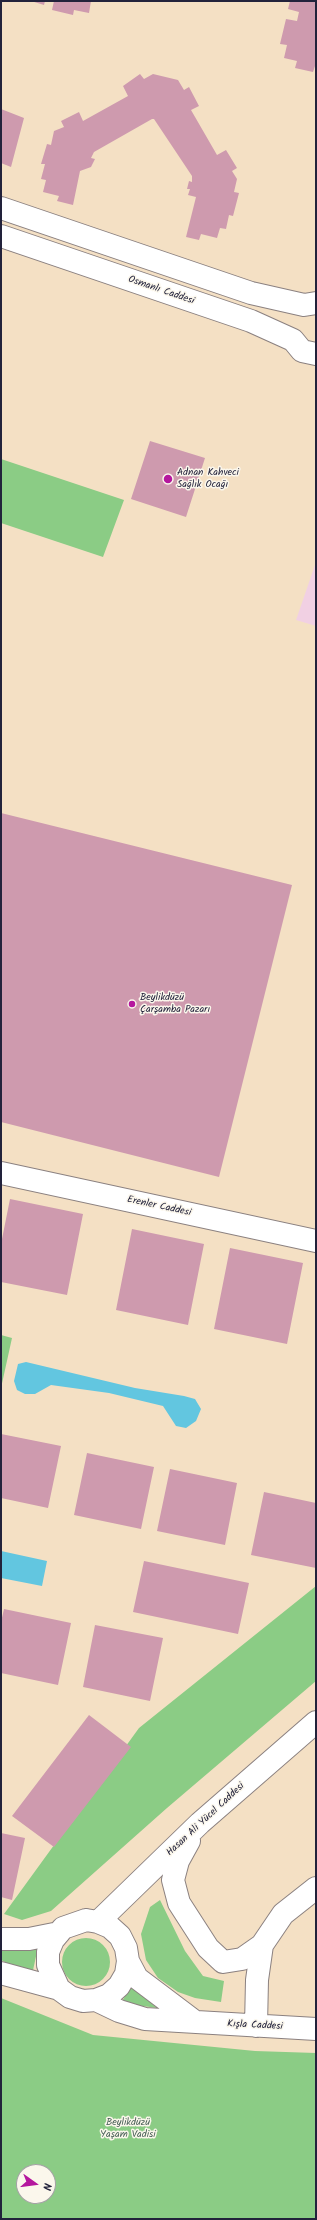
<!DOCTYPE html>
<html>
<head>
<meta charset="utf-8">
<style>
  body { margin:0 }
  #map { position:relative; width:317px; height:2220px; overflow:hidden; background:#f4e0c4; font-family:Kalam,sans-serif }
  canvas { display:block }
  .frame { position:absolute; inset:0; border:2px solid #22223b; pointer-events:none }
  .north { position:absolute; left:16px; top:2164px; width:40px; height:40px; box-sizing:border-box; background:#fbf7ec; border:1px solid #a4a2a5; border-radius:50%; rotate:104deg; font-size:11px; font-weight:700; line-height:16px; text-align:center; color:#22223b }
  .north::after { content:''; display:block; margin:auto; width:14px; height:18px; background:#b5179e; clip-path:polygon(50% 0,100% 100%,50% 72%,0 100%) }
</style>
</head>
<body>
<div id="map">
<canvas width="317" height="2220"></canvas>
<div class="frame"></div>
<div class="north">N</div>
</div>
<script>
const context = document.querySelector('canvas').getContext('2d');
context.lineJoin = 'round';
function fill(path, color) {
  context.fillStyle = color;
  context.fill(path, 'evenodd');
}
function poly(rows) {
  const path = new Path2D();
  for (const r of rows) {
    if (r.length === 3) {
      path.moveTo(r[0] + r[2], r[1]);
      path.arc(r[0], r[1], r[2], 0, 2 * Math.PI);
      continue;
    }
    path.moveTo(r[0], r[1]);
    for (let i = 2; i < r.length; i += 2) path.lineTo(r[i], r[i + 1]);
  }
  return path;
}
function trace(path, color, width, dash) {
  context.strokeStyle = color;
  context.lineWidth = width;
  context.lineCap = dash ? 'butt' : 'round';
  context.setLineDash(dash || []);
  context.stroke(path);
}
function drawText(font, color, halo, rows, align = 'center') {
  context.font = font + ' Kalam,sans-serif';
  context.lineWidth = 3;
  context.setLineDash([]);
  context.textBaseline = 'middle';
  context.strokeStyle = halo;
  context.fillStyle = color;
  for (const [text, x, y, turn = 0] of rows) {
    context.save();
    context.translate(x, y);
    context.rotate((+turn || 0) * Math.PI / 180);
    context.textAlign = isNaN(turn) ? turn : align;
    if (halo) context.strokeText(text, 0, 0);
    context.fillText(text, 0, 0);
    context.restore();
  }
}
fill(poly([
  [316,562,316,626,296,620]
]), '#f1d0e3');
fill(poly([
  [1,459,124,500,103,557,1,523],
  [1,1335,12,1338,1,1388],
  [316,1586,316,1681,167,1808,51,1911,22,1920,4,1914,139,1728],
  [160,1900,185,1951,203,1976,224,1981,221,2002,195,1998,178,1992,158,1978,146,1960,141,1934,150,1907],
  [86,1962,24],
  [38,1947,32,1975,1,1960,1,1951],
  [131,1986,157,2008,121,2003],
  [1,1998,93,2035,255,2051,316,2053,316,2219,1,2219],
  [24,2172,48,2172,48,2196,24,2196]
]), '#8bcc85');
fill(poly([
  [26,1362,135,1388,184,1396,195,1399,201,1409,196,1421,186,1428,176,1426,163,1406,109,1393,51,1385,35,1394,25,1394,17,1390,14,1381,18,1364],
  [1,1551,47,1561,42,1586,1,1578]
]), '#62c6e0');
fill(poly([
  [31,1,45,1,44,5],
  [54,1,91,1,89,13,74,10,73,15,52,10],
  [290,1,316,1,316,63,313,72,295,68,297,61,284,58,287,45,280,44,286,19,297,21,299,12,288,9],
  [140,74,144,79,153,74,178,80,184,90,189,87,199,106,191,110,217,155,226,150,237,168,232,171,237,179,234,192,239,193,233,216,229,215,226,229,220,228,217,238,201,234,199,240,186,237,196,197,188,195,190,189,187,189,189,181,192,182,192,176,154,119,152,119,94,152,91,158,95,159,91,167,80,171,73,205,57,201,59,196,43,192,46,180,41,179,45,164,41,164,47,144,51,145,54,131,64,127,61,121,79,112,83,121,128,96,123,86],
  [1,109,24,118,11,167,1,163],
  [150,441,205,458,186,517,131,499],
  [1,813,292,885,219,1177,1,1122],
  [10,1199,83,1214,67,1295,1,1282,1,1244],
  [132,1229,204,1244,188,1325,116,1310],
  [230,1248,303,1263,287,1344,214,1329],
  [1,1434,61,1446,48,1508,1,1498],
  [87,1453,154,1467,141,1529,74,1515],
  [170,1469,237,1483,225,1545,157,1531],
  [264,1492,316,1503,316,1568,251,1555],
  [144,1561,249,1583,238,1634,133,1612],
  [4,1609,71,1623,58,1685,1,1673,1,1622],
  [95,1625,163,1638,150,1701,83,1687],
  [89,1715,131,1747,54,1847,12,1816],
  [1,1833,25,1838,12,1900,1,1897]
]), '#ce9aae');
const minor = poly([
  [1,1173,316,1241],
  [189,1841,178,1861,173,1880,179,1903,208,1948,223,1962,242,1959,262,1945],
  [86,1920,98,1922,110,1927,120,1936,126,1948,128,1961,126,1974,119,1986,109,1995,96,2000,83,2001,70,1997,59,1989,48,1965,48,1952,53,1940,63,1928,86,1920],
  [98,1922,200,1823,316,1722],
  [1,1939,29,1939,59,1933],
  [128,1961,137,1978,194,2021],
  [1,1973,59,1989],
  [96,2000,119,2011,145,2019,316,2029],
  [256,2026,257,1980,262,1945,283,1914,316,1888]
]);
const secondary = poly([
  [1,208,251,293,304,305,316,303],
  [1,236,251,321,293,340,302,351,316,354]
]);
trace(minor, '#8b8180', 24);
trace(secondary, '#8b8180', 24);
trace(minor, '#fff', 22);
trace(secondary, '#fff', 22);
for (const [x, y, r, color] of [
  [168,479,5,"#b5179e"],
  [132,1004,4,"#b5179e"]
]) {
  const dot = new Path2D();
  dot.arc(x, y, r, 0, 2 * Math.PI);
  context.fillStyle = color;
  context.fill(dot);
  trace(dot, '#fbf7ec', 1.5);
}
drawText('10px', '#22223b', '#fbf7ec', [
  ["Osmanlı Caddesi",161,291,19],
  ["Erenler Caddesi",159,1207,12],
  ["Hasan Ali Yücel Caddesi",206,1820,-43],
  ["Kışla Caddesi",255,2026,3]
]);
drawText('10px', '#22223b', '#fbf7ec', [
  ["Adnan Kahveci",177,473],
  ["Sağlık Ocağı",177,485],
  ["Beylikdüzü",140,998],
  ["Çarşamba Pazarı",140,1010]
], 'left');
drawText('10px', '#475e55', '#fbf7ec', [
  ["Beylikdüzü",128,2123],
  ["Yaşam Vadisi",128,2135]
]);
</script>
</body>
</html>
